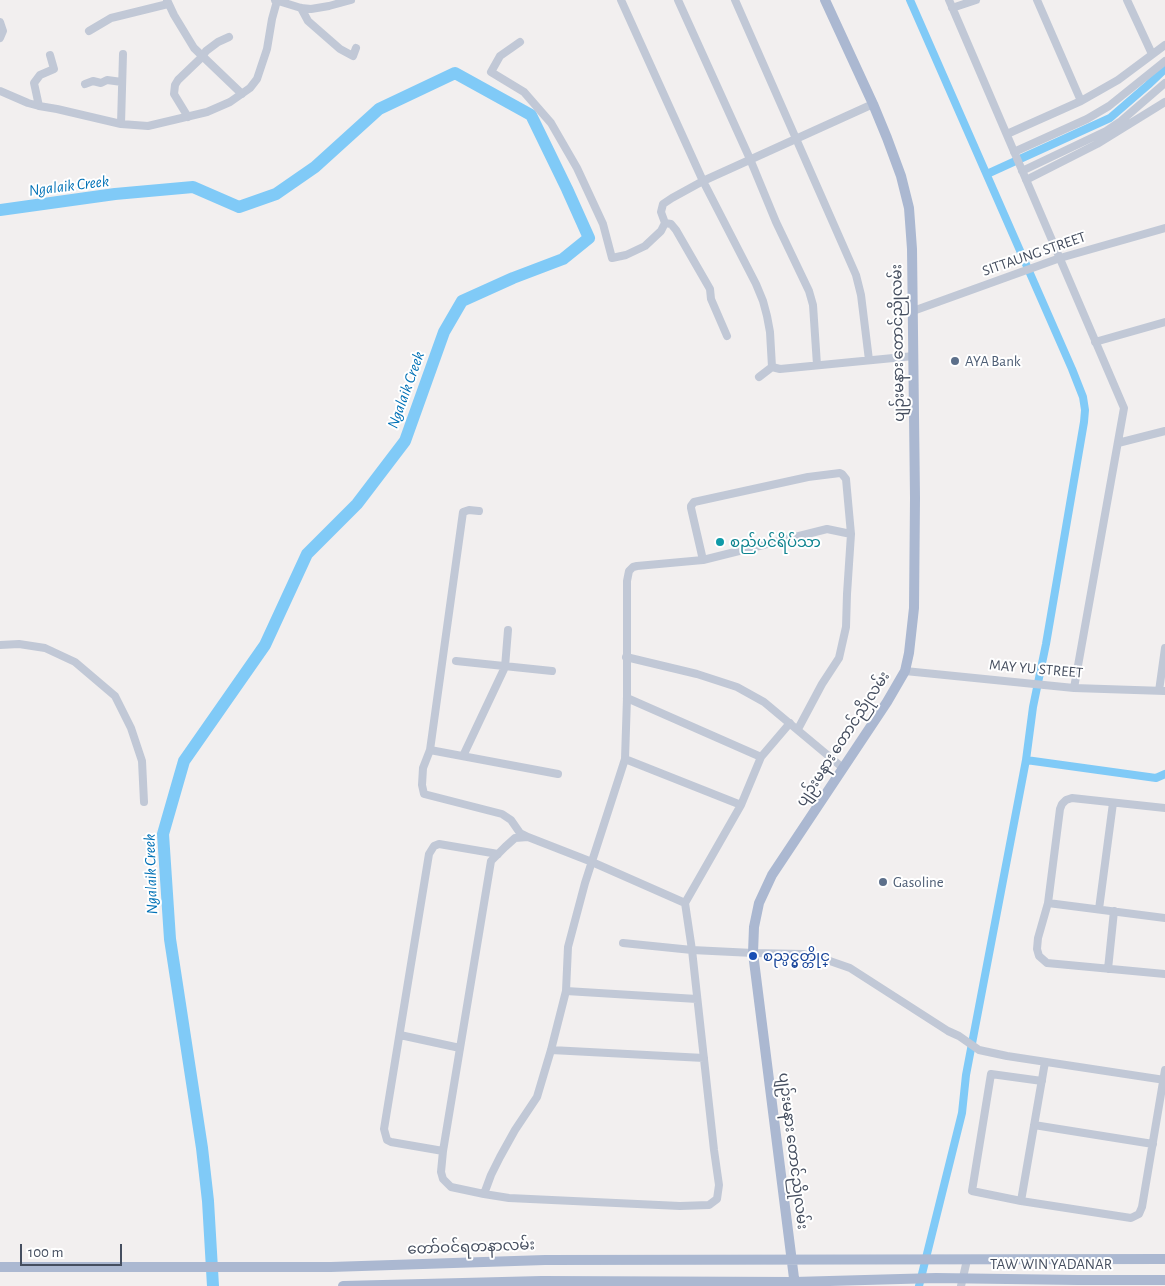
<!DOCTYPE html>
<html>
<head>
<meta charset="utf-8">
<style>
  body { margin:0 }
  #map { position:relative; width:1165px; height:1286px; overflow:hidden; background:#f2efef; font-family:"Alegreya Sans",sans-serif }
  canvas { display:block }
  .scale { position:absolute; left:20px; top:1244px; width:102px; height:22px; box-sizing:border-box; border:2px solid #454e5f; border-top:0; padding-left:6px; font-size:15px; line-height:18px; white-space:nowrap; color:#454e5f; -webkit-text-stroke:4px #fff; paint-order:stroke }
</style>
</head>
<body>
<div id="map">
<canvas width="1165" height="1286"></canvas>
<div class="scale">100 m</div>
</div>
<script>
const context = document.querySelector('canvas').getContext('2d');
context.lineJoin = 'round';
function poly(rows) {
  const path = new Path2D();
  for (const r of rows) {
    path.moveTo(r[0], r[1]);
    for (let i = 2; i < r.length; i += 2) path.lineTo(r[i], r[i + 1]);
  }
  return path;
}
function trace(path, color, width, dash) {
  context.strokeStyle = color;
  context.lineWidth = width;
  context.lineCap = dash ? 'butt' : 'round';
  context.setLineDash(dash || []);
  context.stroke(path);
}
function drawText(font, color, halo, rows, align = 'center') {
  context.font = font + ' "Alegreya Sans","Noto Sans Myanmar",sans-serif';
  context.lineWidth = 4;
  context.setLineDash([]);
  context.textBaseline = 'middle';
  context.strokeStyle = halo;
  context.fillStyle = color;
  for (const [text, x, y, turn = 0] of rows) {
    context.save();
    context.translate(x, y);
    context.rotate((+turn || 0) * Math.PI / 180);
    context.textAlign = isNaN(turn) ? turn : align;
    if (halo) context.strokeText(text, 0, 0);
    context.fillText(text, 0, 0);
    context.restore();
  }
}
trace(poly([
  [910,0,1072,369,1083,397,1085,410,1084,422,1046,644,1033,707,1026,760,966,1075,962,1113,919,1286],
  [987,174,1110,118,1148,85,1165,69],
  [1026,760,1156,778,1165,774]
]), '#80caf7', 8);
trace(poly([
  [0,210,115,194,193,187,239,207,276,194,315,167,379,109,455,73,531,115,567,189,589,238,563,259,513,278,462,301,444,332,405,441,357,504,307,554,265,645,184,761,163,834,170,939,202,1148,208,1201,213,1286]
]), '#80caf7', 12);
trace(poly([
  [167,0,174,15,194,48,242,94],
  [275,0,301,8,311,9,329,6,351,0],
  [621,0,703,181,756,284,763,301,767,316,770,332,772,367],
  [678,0,750,159,776,222,809,291,813,305,817,365],
  [735,0,856,275,861,295,869,360],
  [949,0,1124,408,1074,688],
  [1037,0,1081,101],
  [1127,0,1152,54],
  [301,8,308,21,340,49,353,56,356,48],
  [952,8,976,0],
  [0,22,3,31,0,38],
  [89,31,111,18,168,4],
  [520,42,500,56,491,72,524,92,551,123,577,168,603,224,612,258,626,255,645,246,661,231,665,223,661,212,663,204,672,198,703,181,873,104],
  [85,84,93,81,101,83,107,80,122,82],
  [0,91,28,103,39,106,57,109,121,124,148,126,207,112,230,102,250,88,257,79,267,49,272,19,277,1],
  [39,106,34,83,40,75,54,69,50,55],
  [188,117,174,94,175,85,178,80,202,57,206,51,218,42,229,37],
  [121,124,123,54],
  [1007,134,1081,101,1118,80,1165,45],
  [1014,152,1087,119,1109,106,1165,61],
  [1022,171,1106,131,1121,121,1165,83],
  [1026,180,1097,144,1165,102],
  [665,223,671,224,676,230,710,289,711,299,727,336],
  [913,311,1060,258,1165,228],
  [1095,342,1165,322],
  [759,377,772,367,780,369,914,356],
  [1118,443,1165,431],
  [479,511,469,510,463,512,430,750,423,768,422,785,424,794,502,814,511,820,520,833,528,837],
  [703,560,691,508,691,506,694,502,808,477,840,473,842,474,846,479,851,534,847,594,846,627,839,658,822,684,798,729],
  [0,645,19,644,45,648,75,662,115,696,131,728,142,761,144,802],
  [626,657,697,674,737,687,764,702,843,768],
  [456,661,552,671],
  [905,671,1074,688,1165,691],
  [1159,691,1165,648],
  [627,698,761,757],
  [430,750,558,774],
  [463,756,505,667,508,630],
  [625,759,741,805],
  [1165,808,1072,798,1066,800,1062,804,1060,809,1048,903,1038,938,1037,949,1039,956,1047,963,1165,974],
  [685,903,592,862,528,837,515,838,505,847,491,861,443,1151,441,1172,443,1179,451,1187,484,1194,509,1198,680,1206,709,1205,717,1199,719,1185,714,1150,692,950,685,903,741,805,761,757,790,723],
  [1048,903,1165,918],
  [1099,909,1113,803],
  [623,943,692,950,753,953,803,954,827,960,850,968,948,1031,959,1036,979,1050,1007,1056,1165,1080],
  [1108,969,1114,911],
  [566,991,697,999],
  [400,1035,460,1048],
  [551,1050,704,1058],
  [1042,1081,991,1074,972,1191,1021,1201,1131,1218,1139,1214,1142,1207,1165,1070],
  [1034,1125,1153,1144],
  [443,1151,391,1142,387,1140,384,1129,429,854,434,846,439,844,498,854],
  [484,1194,491,1175,500,1157,515,1130,537,1097,551,1050,566,991,568,947,585,883,625,759,627,698,627,581,629,571,633,567,637,566,703,560,827,529,851,534],
  [1021,1201,1045,1062],
  [961,1286,967,1260]
]), '#c1c8d6', 8);
trace(poly([
  [0,1267,331,1267,545,1260,1165,1259],
  [343,1286,542,1281,794,1282,936,1278,1078,1280,1165,1280],
  [795,1286,753,953,754,927,759,903,772,875,887,702,905,671,909,653,914,608,915,498,912,249,909,208,901,176,887,138,873,104,825,0]
]), '#abb8d1', 10);
for (const [x, y, r, color] of [
  [955,361,5,"#5c6f8a"],
  [720,542,5,"#0f9aa8"],
  [883,882,5,"#5c6f8a"],
  [753,956,5,"#1a4fb4"]
]) {
  const dot = new Path2D();
  dot.arc(x, y, r, 0, 2 * Math.PI);
  context.fillStyle = color;
  context.fill(dot);
  trace(dot, '#fff', 2);
}
drawText('15px', '#454e5f', '#fff', [
  ["SITTAUNG STREET",1034,254,-19],
  ["ပျဉ်းမနား တောင်ညိုလမ်း",898,343,-91],
  ["MAY YU STREET",1036,669,5],
  ["ပျဉ်းမနား တောင်ညိုလမ်း",843,739,-57],
  ["ပျဉ်းမနား တောင်ညိုလမ်း",793,1151,83],
  ["တော်ဝင်ရတနာလမ်း",471,1247,-2],
  ["TAW WIN YADANAR",1051,1264]
]);
drawText('15px', '#4e5e75', '#fff', [
  ["AYA Bank",965,361],
  ["Gasoline",893,882]
], 'left');
drawText('15px', '#0d838f', '#fff', [
  ["စည်ပင်ရိပ်သာ",730,542]
], 'left');
drawText('15px', '#164399', '#fff', [
  ["စည္ပင္မွတ္တိုင္",763,956]
], 'left');
drawText('italic 16px', '#0071b6', '#fff', [
  ["Ngalaik Creek",69,186,-7],
  ["Ngalaik Creek",406,390,-70],
  ["Ngalaik Creek",151,874,-92]
]);
</script>
</body>
</html>
